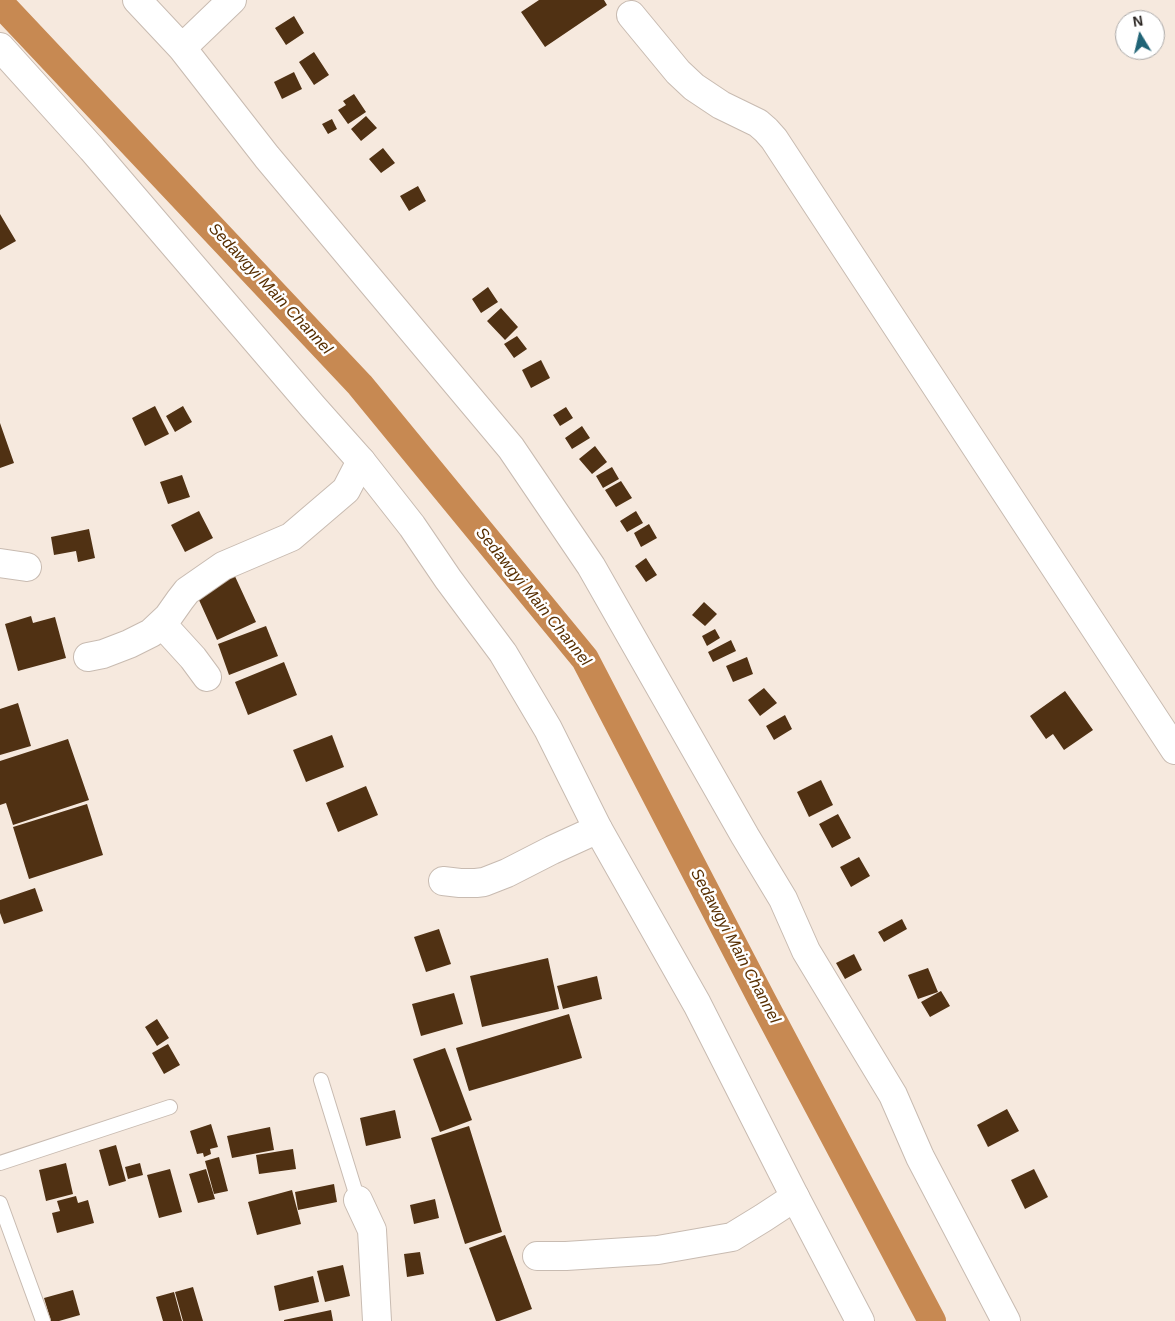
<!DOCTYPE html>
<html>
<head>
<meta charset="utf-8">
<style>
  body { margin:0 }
  #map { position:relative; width:1175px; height:1321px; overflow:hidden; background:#f6e9de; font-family:Helvetica,sans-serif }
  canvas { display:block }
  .north { position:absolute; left:1115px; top:10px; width:50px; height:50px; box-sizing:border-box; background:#fff; border:1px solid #a9a7a6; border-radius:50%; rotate:351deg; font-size:14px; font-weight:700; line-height:20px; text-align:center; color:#292420 }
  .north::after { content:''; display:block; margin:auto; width:18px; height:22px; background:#206476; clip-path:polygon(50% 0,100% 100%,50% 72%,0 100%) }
</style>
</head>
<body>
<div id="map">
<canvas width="1175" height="1321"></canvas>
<div class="north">N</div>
</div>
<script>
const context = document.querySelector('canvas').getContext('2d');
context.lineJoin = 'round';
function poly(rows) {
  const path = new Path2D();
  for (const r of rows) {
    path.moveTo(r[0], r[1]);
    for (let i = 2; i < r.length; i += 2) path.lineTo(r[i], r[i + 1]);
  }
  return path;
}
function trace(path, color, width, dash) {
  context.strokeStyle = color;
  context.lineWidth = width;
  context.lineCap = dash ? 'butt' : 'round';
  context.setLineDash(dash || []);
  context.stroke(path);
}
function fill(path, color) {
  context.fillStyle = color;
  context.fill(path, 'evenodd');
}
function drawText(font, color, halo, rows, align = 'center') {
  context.font = font + ' Helvetica,sans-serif';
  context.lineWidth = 5;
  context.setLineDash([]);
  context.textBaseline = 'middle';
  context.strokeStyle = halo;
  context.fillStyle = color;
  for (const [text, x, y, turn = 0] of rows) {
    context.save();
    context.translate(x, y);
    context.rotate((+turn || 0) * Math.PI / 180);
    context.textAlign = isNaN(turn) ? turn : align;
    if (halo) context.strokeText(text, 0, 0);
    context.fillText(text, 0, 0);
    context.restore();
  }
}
trace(poly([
  [0,3,360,385,585,659,761,998,932,1321]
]), '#c78952', 28);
fill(poly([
  [539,0,604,0,607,5,545,47,521,12],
  [294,16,304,33,286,45,275,28],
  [314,52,329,75,314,85,299,62],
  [294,72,302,89,282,99,274,82],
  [354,94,366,112,348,124,338,110,346,105,343,101],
  [366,116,377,128,361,141,351,129],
  [332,119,337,129,328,134,322,124],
  [383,148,395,163,381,173,369,159],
  [418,186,426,201,409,211,400,196],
  [0,214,16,241,0,250],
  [488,287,498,302,481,313,472,299],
  [501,308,518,327,505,340,487,321],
  [517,336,527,349,514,358,504,344],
  [541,360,550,378,531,388,522,370],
  [155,406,169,434,145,446,132,418],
  [183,406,192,422,175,432,166,416],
  [566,407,573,418,560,426,553,415],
  [0,423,14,463,0,468],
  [582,426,590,438,572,449,565,438],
  [595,446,607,462,592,474,579,459],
  [612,467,619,479,603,488,596,476],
  [182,475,190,497,168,504,160,482],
  [621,481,632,498,616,507,605,490],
  [199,511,213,538,185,552,171,525],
  [636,511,643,523,627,532,620,521],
  [649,524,657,538,641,547,634,533],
  [89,529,95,558,78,562,76,551,54,555,51,537],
  [646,558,657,575,646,582,635,566],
  [233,572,256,622,217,640,194,589],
  [704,602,717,614,705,626,692,615],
  [31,616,33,623,55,617,66,658,18,671,5,624],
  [266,626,278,656,229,675,218,644],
  [715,629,720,638,707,646,702,636],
  [731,640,736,651,713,662,708,652],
  [747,657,753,674,733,682,726,666],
  [284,662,297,695,248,715,235,682],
  [764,688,777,703,760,716,748,700],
  [1065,691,1093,730,1064,750,1053,734,1046,739,1030,716],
  [18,703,31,746,0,755,0,709],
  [785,715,792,729,774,740,766,726],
  [332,735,344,767,306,782,293,750],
  [68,739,89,800,13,825,6,803,0,805,0,761],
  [821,780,833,805,809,817,797,792],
  [366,786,378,815,338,832,326,803],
  [87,804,103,855,29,879,13,827],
  [838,814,851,838,832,848,819,824],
  [859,857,870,876,851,887,840,867],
  [35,888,43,911,4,924,0,913,0,900],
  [902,919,907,929,884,942,878,932],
  [439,929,451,964,426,972,414,937],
  [854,954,862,970,845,979,836,963],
  [548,958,559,1009,482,1027,470,976],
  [928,968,938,992,918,999,908,975],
  [597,976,602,999,563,1009,557,986],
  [941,991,950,1006,930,1017,921,1002],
  [454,993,463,1024,421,1036,412,1004],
  [569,1014,582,1058,469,1091,456,1048],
  [157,1019,169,1038,157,1046,145,1027],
  [168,1044,180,1065,164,1074,152,1053],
  [445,1048,472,1120,440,1132,413,1059],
  [1007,1109,1019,1131,988,1147,977,1125],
  [395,1110,401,1138,366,1146,360,1118],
  [211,1124,218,1147,210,1149,211,1154,204,1157,203,1153,197,1154,190,1131],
  [469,1126,502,1232,465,1244,431,1138],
  [270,1127,274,1150,232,1158,227,1136],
  [116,1145,126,1181,109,1186,99,1150],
  [293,1149,296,1169,259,1174,256,1155],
  [219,1157,228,1191,214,1194,205,1161],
  [66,1163,73,1194,46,1201,39,1170],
  [140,1163,143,1175,128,1179,125,1167],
  [170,1169,182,1212,159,1218,147,1175],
  [206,1169,215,1199,198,1203,189,1174],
  [1034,1169,1048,1197,1025,1209,1011,1180],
  [334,1184,337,1202,298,1210,295,1192],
  [292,1190,301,1224,257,1235,248,1202],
  [76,1196,78,1203,88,1200,94,1223,57,1233,52,1213,60,1211,57,1201],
  [435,1199,439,1218,414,1224,410,1205],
  [505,1235,532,1309,499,1321,496,1321,469,1248],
  [420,1252,424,1274,407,1277,404,1254],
  [343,1265,350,1296,325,1302,317,1271],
  [313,1276,319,1302,279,1311,274,1286],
  [193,1287,203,1321,183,1321,175,1292],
  [73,1290,80,1315,59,1321,51,1321,44,1298],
  [174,1292,182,1321,163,1321,156,1297],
  [331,1310,333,1321,284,1321,284,1320]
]), '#503113');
const lane = poly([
  [321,1080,358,1200],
  [0,1163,170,1107],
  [0,1203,43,1321]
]);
const street = poly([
  [137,0,182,48,267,157,511,448,591,566,745,836,783,899,806,951,893,1095,920,1157,1006,1321],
  [631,15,678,72,694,87,721,105,758,123,766,130,774,139,1175,750],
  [182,48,232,0],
  [0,563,27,567],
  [162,624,193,658,207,677],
  [88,657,103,654,129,644,151,633,168,617,180,600,187,591,223,566,291,537,346,490,361,461],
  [443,881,460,883,476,883,484,882,507,873,552,850,598,829],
  [358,1200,372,1230,377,1321],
  [537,1256,566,1256,658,1250,732,1237,763,1218,795,1197]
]);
const secondary = poly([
  [0,47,92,149,313,407,361,461,412,526,448,579,503,653,548,729,598,829,697,1004,795,1197,860,1321]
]);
trace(lane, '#c8bbb1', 16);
trace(street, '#c8bbb1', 30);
trace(secondary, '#c8bbb1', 30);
trace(lane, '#fff', 14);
trace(street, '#fff', 28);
trace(secondary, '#fff', 28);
drawText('italic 16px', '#572e00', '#fff', [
  ["Sedawgyi Main Channel",270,289,47],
  ["Sedawgyi Main Channel",533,597,51],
  ["Sedawgyi Main Channel",735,946,62]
]);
</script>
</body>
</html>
